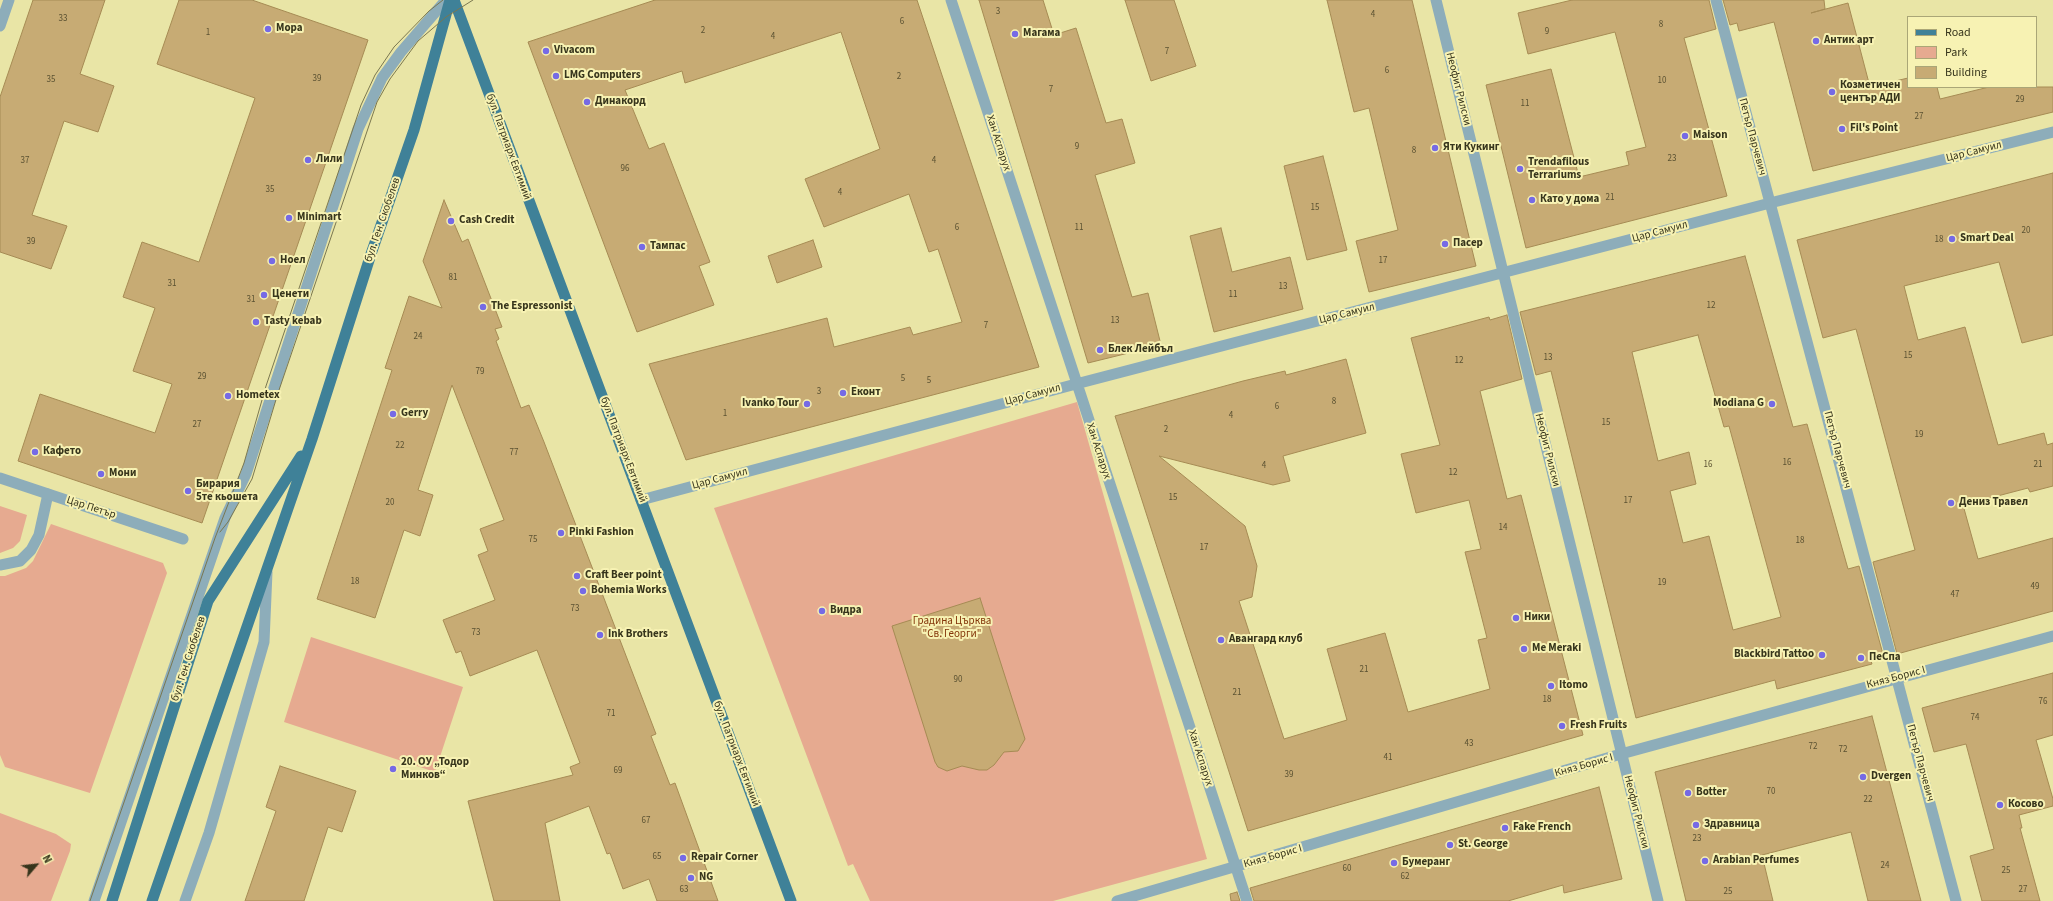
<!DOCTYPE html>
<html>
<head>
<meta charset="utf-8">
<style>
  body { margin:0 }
  #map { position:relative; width:2053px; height:901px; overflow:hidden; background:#e9e5a6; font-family:"Source Sans 3",sans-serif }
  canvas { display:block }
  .legend { position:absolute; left:1907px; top:16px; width:130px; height:72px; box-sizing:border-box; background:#f7f2b3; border:1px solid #aaa677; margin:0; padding:5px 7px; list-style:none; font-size:12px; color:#37351c }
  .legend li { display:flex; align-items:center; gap:8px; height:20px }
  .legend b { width:20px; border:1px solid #aaa677 }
  .north { position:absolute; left:16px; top:845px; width:40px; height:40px; -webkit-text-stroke:3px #f7f2b3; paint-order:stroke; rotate:62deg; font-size:11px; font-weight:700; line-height:16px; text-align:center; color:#37351c }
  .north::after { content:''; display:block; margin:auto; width:14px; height:18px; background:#37351c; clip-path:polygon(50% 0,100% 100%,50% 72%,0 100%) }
</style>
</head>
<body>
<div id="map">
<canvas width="2053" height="901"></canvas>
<ul class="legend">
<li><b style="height:5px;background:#3f8198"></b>Road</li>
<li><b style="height:11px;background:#e6aa90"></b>Park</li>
<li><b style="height:11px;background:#c7ab74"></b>Building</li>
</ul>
<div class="north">N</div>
</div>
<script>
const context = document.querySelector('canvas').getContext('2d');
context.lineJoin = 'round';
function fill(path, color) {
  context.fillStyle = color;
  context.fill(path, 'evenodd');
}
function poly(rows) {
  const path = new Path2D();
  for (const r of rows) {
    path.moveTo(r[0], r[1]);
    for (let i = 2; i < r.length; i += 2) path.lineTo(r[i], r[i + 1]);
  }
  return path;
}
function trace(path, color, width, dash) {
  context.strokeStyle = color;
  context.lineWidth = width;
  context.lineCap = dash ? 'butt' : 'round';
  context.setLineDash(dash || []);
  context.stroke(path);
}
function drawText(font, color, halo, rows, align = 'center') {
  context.font = font + ' "Source Sans 3",sans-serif';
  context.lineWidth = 4;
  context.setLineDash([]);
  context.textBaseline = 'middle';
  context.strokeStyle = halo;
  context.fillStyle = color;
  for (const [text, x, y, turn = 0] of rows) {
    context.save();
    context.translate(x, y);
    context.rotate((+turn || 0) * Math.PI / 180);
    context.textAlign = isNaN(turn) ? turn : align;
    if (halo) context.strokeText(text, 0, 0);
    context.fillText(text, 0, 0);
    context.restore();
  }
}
fill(poly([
  [1077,402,1207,859,1053,901,870,901,853,864,848,866,714,508],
  [0,506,27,515,20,541,13,548,0,553],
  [51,524,163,563,167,573,90,793,5,767,0,755,0,576,5,576,26,568,33,561],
  [311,637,463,687,435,772,284,722],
  [0,813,56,834,71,844,70,851,51,901,0,901]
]), '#e6aa90');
const building = poly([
  [33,0,105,0,80,74,114,86,98,132,64,121,32,215,67,226,51,269,0,252,0,97,33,0],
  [179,0,252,0,368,40,202,523,18,461,40,394,155,433,172,384,133,371,155,308,123,297,142,242,199,262,255,98,157,64,179,0],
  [655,0,917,0,1039,367,686,460,649,364,827,318,834,347,910,327,913,335,962,322,938,249,929,252,909,194,824,227,805,179,880,149,841,32,685,83,682,71,625,90,649,149,664,143,710,262,699,266,714,305,637,332,528,42,655,0],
  [979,0,1043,0,1054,35,1076,28,1106,123,1122,119,1135,163,1095,175,1132,297,1148,293,1161,345,1088,363,979,0],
  [1125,0,1174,0,1196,66,1151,81,1125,0],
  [1327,0,1412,0,1476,266,1369,292,1356,241,1398,230,1369,108,1354,112,1327,0],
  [1572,0,1709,0,1716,29,1684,38,1727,196,1526,248,1486,85,1551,69,1579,177,1629,165,1626,152,1646,147,1615,32,1528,54,1518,13,1572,0],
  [1723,0,1824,0,1825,9,1811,13,1848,3,1870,87,1908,78,1908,87,1937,87,1940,99,1989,87,2053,87,2053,112,1813,171,1774,22,1739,31,1737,23,1730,25,1723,0],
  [1323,156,1347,250,1307,260,1284,166,1323,156],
  [2053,173,2053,335,2022,343,1999,262,1904,286,1918,340,1965,327,1998,445,2044,433,2047,445,2053,443,2053,486,2030,492,2028,488,1963,505,1978,559,2053,538,2053,611,1897,654,1873,562,1915,550,1856,329,1823,338,1797,240,2053,173],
  [444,200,462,242,468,239,502,327,495,329,499,339,496,341,521,408,529,405,544,442,656,734,651,736,670,785,675,783,718,901,657,901,649,879,623,889,610,853,607,854,589,806,545,823,560,901,494,901,468,801,573,775,570,767,580,763,537,650,470,676,461,651,456,653,443,620,495,600,478,555,488,551,480,529,504,520,452,385,418,490,433,495,420,536,404,530,375,618,317,599,392,370,385,368,409,296,442,308,423,261,444,200],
  [1221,228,1232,272,1290,257,1303,309,1214,332,1190,236,1221,228],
  [813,240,822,267,777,283,768,256,813,240],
  [1745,256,1793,427,1807,424,1848,569,1859,566,1884,658,1871,661,1872,664,1777,689,1775,680,1636,718,1551,371,1536,375,1520,312,1745,256],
  [1698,335,1724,427,1729,426,1781,617,1733,630,1709,536,1683,543,1670,491,1696,484,1689,452,1658,461,1632,352,1698,335],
  [1507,315,1522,379,1480,391,1507,499,1521,495,1583,735,1248,831,1115,416,1243,381,1285,371,1286,375,1346,359,1366,433,1283,456,1290,481,1273,485,1159,456,1245,526,1257,566,1252,597,1239,601,1284,739,1347,720,1327,649,1385,633,1408,712,1490,689,1478,640,1487,638,1465,552,1481,549,1469,500,1416,513,1401,454,1440,445,1411,338,1489,317,1490,320,1507,315],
  [980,598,1025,739,1018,751,1004,752,994,765,987,770,979,770,962,766,947,771,938,767,935,762,892,626,980,598],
  [2053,673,2053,735,2036,740,2053,799,2053,806,2019,815,2022,828,2020,828,2040,901,1982,901,1970,856,1994,849,1966,744,1934,752,1922,708,2053,673],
  [1872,716,1921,901,1868,901,1851,832,1762,855,1773,901,1686,901,1655,772,1872,716],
  [280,766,356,791,342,832,328,827,304,901,245,901,276,811,266,807,280,766],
  [1599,787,1622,879,1564,893,1563,885,1508,901,1254,901,1250,888,1599,787],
  [1237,892,1240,901,1231,901,1230,894,1237,892]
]);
fill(building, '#c7ab74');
trace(building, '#a68b54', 1);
trace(poly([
  [0,565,20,561,31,550,39,535,48,494],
  [94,901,225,518,246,474,358,129,382,78,401,52,446,0]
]), '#8dadba', 11);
trace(poly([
  [951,0,1247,901],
  [1436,0,1658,901],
  [1716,0,1956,901],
  [0,26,9,0],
  [0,478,183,539],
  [641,500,1076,384,1770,203,2053,132],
  [185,901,209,833,264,642,267,572],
  [1117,901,1621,754,2053,636]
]), '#8dadba', 11);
trace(poly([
  [454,0,791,901],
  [112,901,208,601,301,456],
  [152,901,312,439,371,254,414,130,450,0]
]), '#3f8198', 11);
trace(poly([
  [220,532,228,522,252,479,278,393,377,102,390,79,418,41,446,17,473,0],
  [90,901,215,538,244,463,266,386,361,105,375,75,394,47,429,11,443,0]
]), '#7a7750', 1);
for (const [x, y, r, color] of [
  [268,29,4,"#766ae5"],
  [1015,34,4,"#766ae5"],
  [1816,41,4,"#766ae5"],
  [546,51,4,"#766ae5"],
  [556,76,4,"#766ae5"],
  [1832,92,4,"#766ae5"],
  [587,102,4,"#766ae5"],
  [1842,129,4,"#766ae5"],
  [1685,136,4,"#766ae5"],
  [1435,148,4,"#766ae5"],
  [308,160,4,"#766ae5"],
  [1520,169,4,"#766ae5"],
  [1532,200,4,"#766ae5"],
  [289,218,4,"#766ae5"],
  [451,221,4,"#766ae5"],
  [1952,239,4,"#766ae5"],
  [1445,244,4,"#766ae5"],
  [642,247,4,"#766ae5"],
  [272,261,4,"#766ae5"],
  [264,295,4,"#766ae5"],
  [483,307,4,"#766ae5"],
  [256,322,4,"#766ae5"],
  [1100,350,4,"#766ae5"],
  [843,393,4,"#766ae5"],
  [228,396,4,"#766ae5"],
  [807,404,4,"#766ae5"],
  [1772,404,4,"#766ae5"],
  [393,414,4,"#766ae5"],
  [35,452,4,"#766ae5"],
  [101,474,4,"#766ae5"],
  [188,491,4,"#766ae5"],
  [1951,503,4,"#766ae5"],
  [561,533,4,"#766ae5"],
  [577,576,4,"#766ae5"],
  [583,591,4,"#766ae5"],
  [822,611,4,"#766ae5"],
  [1516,618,4,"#766ae5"],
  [600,635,4,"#766ae5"],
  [1221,640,4,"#766ae5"],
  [1524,649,4,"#766ae5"],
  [1822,655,4,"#766ae5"],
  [1861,658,4,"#766ae5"],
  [1551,686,4,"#766ae5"],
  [1562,726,4,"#766ae5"],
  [393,769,4,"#766ae5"],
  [1863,777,4,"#766ae5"],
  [1688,793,4,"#766ae5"],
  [2000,805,4,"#766ae5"],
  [1696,825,4,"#766ae5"],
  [1505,828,4,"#766ae5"],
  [1450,845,4,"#766ae5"],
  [683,858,4,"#766ae5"],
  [1705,861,4,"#766ae5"],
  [1394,863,4,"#766ae5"],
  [691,878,4,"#766ae5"]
]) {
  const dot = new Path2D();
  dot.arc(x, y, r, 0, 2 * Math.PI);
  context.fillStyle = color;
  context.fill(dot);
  trace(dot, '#f7f2b3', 1.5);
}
drawText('9px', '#5b5232', null, [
  ["3",998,12],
  ["4",1373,15],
  ["33",63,19],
  ["6",902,22],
  ["8",1661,25],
  ["2",703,31],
  ["9",1547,32],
  ["1",208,33],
  ["4",773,37],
  ["7",1167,52],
  ["6",1387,71],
  ["2",899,77],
  ["39",317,79],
  ["35",51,80],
  ["10",1662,81],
  ["7",1051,90],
  ["29",2020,100],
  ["11",1525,104],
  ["27",1919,117],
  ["9",1077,147],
  ["8",1414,151],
  ["23",1672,159],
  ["37",25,161],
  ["4",934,161],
  ["96",625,169],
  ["35",270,190],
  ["4",840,193],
  ["21",1610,198],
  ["15",1315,208],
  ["6",957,228],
  ["11",1079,228],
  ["20",2026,231],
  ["18",1939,240],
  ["39",31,242],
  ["17",1383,261],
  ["81",453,278],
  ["31",172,284],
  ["13",1283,287],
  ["11",1233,295],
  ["31",251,300],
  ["12",1711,306],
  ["13",1115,321],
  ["7",986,326],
  ["24",418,337],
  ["15",1908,356],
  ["13",1548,358],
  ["12",1459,361],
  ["79",480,372],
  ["29",202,377],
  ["5",903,379],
  ["5",929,381],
  ["3",819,392],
  ["8",1334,402],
  ["6",1277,407],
  ["1",725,414],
  ["4",1231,416],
  ["15",1606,423],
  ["27",197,425],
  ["2",1166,430],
  ["19",1919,435],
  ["22",400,446],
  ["77",514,453],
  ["16",1787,463],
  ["16",1708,465],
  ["21",2038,465],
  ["4",1264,466],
  ["12",1453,473],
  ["15",1173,498],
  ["17",1628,501],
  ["20",390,503],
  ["14",1503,528],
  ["75",533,540],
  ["18",1800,541],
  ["17",1204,548],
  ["18",355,582],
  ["19",1662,583],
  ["49",2035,587],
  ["47",1955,595],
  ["73",575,609],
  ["73",476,633],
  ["21",1364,670],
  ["90",958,680],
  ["21",1237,693],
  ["18",1547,700],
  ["76",2043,702],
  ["71",611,714],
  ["74",1975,718],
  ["43",1469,744],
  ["72",1813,747],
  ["72",1843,750],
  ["41",1388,758],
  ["69",618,771],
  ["39",1289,775],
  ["70",1771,792],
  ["22",1868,800],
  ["67",646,821],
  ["23",1697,839],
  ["65",657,857],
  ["24",1885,866],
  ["60",1347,869],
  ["25",2006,871],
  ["62",1405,877],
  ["63",684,890],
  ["27",2023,890],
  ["25",1728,892]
]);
drawText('bold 11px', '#37351c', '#f7f2b3', [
  ["Мора",276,29],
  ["Магама",1023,34],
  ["Антик арт",1824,41],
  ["Vivacom",554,51],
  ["LMG Computers",564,76],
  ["Козметичен",1840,86],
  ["център АДИ",1840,99],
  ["Динакорд",595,102],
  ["Fil's Point",1850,129],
  ["Maison",1693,136],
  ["Яти Кукинг",1443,148],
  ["Лили",316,160],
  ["Trendafilous",1528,163],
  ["Terrariums",1528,176],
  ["Като у дома",1540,200],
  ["Minimart",297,218],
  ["Cash Credit",459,221],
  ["Smart Deal",1960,239],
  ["Пасер",1453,244],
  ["Тампас",650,247],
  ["Ноел",280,261],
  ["Ценети",272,295],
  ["The Espressonist",491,307],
  ["Tasty kebab",264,322],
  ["Блек Лейбъл",1108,350],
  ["Еконт",851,393],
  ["Hometex",236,396],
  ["Ivanko Tour",799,404,"right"],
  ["Modiana G",1764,404,"right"],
  ["Gerry",401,414],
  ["Кафето",43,452],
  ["Мони",109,474],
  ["Бирария",196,485],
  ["5те кьошета",196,498],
  ["Дениз Травел",1959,503],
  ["Pinki Fashion",569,533],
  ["Craft Beer point",585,576],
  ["Bohemia Works",591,591],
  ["Видра",830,611],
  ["Ники",1524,618],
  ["Ink Brothers",608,635],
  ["Авангард клуб",1229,640],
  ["Me Meraki",1532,649],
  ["Blackbird Tattoo",1814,655,"right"],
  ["ПеСпа",1869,658],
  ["Itomo",1559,686],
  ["Fresh Fruits",1570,726],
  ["20. ОУ „Тодор",401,763],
  ["Минков“",401,776],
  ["Dvergen",1871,777],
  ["Botter",1696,793],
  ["Косово",2008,805],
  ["Здравница",1704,825],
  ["Fake French",1513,828],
  ["St. George",1458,845],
  ["Repair Corner",691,858],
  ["Arabian Perfumes",1713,861],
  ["Бумеранг",1402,863],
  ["NG",699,878]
], 'left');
drawText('11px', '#37351c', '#f7f2b3', [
  ["Неофит Рилски",1458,89,76],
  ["Петър Парчевич",1752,137,75],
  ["Хан Аспарух",998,143,72],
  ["бул. Патриарх Евтимий",508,147,70],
  ["Цар Самуил",1974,152,-14],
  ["бул. Ген. Скобелев",383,220,-71],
  ["Цар Самуил",1660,232,-15],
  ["Цар Самуил",1347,314,-14],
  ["Цар Самуил",1033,395,-15],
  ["бул. Патриарх Евтимий",623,450,69],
  ["Неофит Рилски",1547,450,76],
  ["Петър Парчевич",1837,450,75],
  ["Хан Аспарух",1098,451,72],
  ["Цар Самуил",720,479,-15],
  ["Цар Петър",91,508,18],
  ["бул. Ген. Скобелев",189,659,-72],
  ["Княз Борис I",1896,678,-15],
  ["бул. Патриарх Евтимий",736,754,69],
  ["Хан Аспарух",1200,758,72],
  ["Петър Парчевич",1920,763,75],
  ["Княз Борис I",1584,766,-16],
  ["Неофит Рилски",1636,812,76],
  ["Княз Борис I",1273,857,-16]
]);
drawText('11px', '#833509', '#f7f2b3', [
  ["Градина Църква",952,622],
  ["\"Св. Георги\"",952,635]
]);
</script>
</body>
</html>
